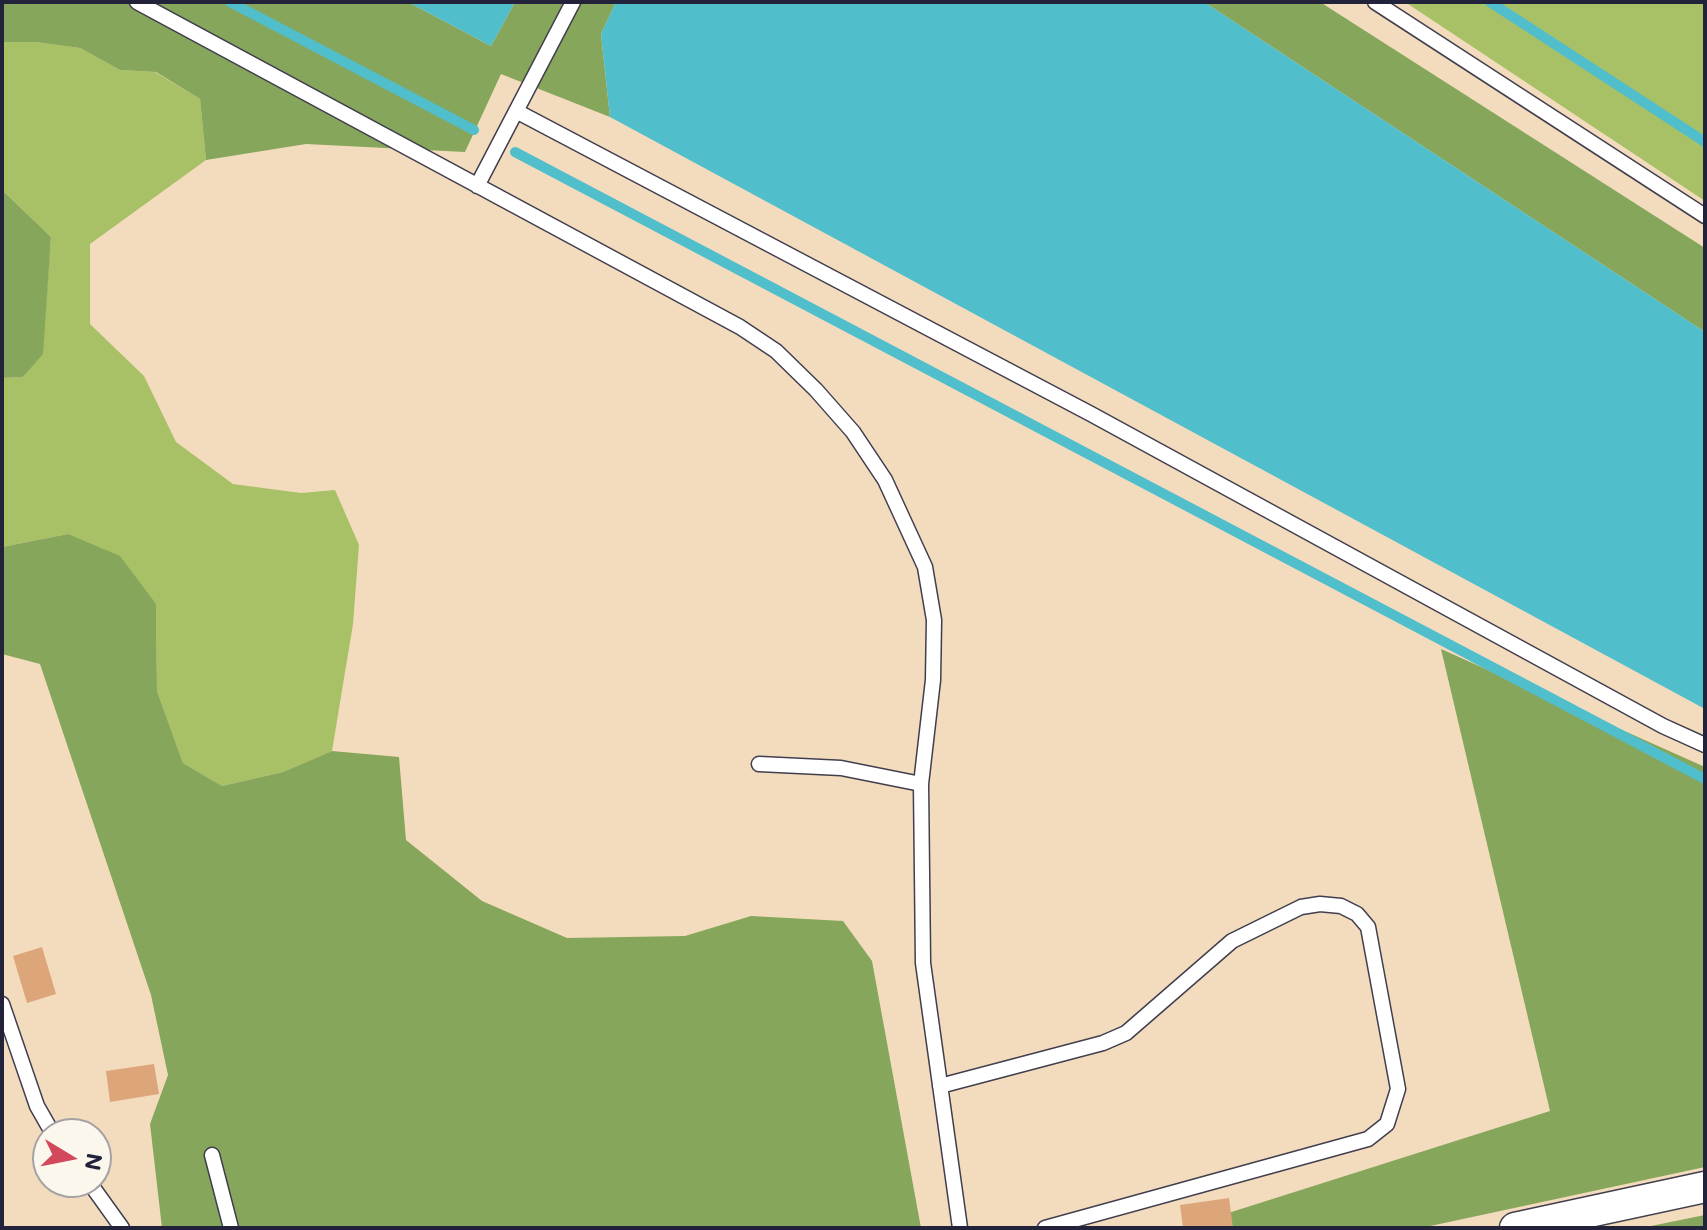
<!DOCTYPE html>
<html>
<head>
<meta charset="utf-8">
<style>
  body { margin:0 }
  #map { position:relative; width:1707px; height:1230px; overflow:hidden; background:#f3dcbd; font-family:Mali,sans-serif }
  canvas { display:block }
  .frame { position:absolute; inset:0; border:4px solid #22223b; pointer-events:none }
  .north { position:absolute; left:32px; top:1118px; width:80px; height:80px; box-sizing:border-box; background:#fbf7ec; border:2px solid #a4a2a5; border-radius:50%; rotate:100deg; font-size:22px; font-weight:700; line-height:32px; text-align:center; color:#22223b }
  .north::after { content:''; display:block; margin:auto; width:28px; height:36px; background:#d1495b; clip-path:polygon(50% 0,100% 100%,50% 72%,0 100%) }
</style>
</head>
<body>
<div id="map">
<canvas width="1707" height="1230"></canvas>
<div class="frame"></div>
<div class="north">N</div>
</div>
<script>
const context = document.querySelector('canvas').getContext('2d');
context.lineJoin = 'round';
function fill(path, color) {
  context.fillStyle = color;
  context.fill(path, 'evenodd');
}
function poly(rows) {
  const path = new Path2D();
  for (const r of rows) {
    path.moveTo(r[0], r[1]);
    for (let i = 2; i < r.length; i += 2) path.lineTo(r[i], r[i + 1]);
  }
  return path;
}
function trace(path, color, width, dash) {
  context.strokeStyle = color;
  context.lineWidth = width;
  context.lineCap = dash ? 'butt' : 'round';
  context.setLineDash(dash || []);
  context.stroke(path);
}
fill(poly([
  [1405,2,1705,2,1705,201],
  [2,42,35,42,80,48,120,70,155,72,200,99,206,160,90,244,90,324,144,376,176,442,233,484,301,493,335,490,359,545,353,624,332,751,283,772,222,786,183,763,157,691,156,604,68,534,2,547,2,378,23,377,42,354,51,237,2,190]
]), '#a8c066');
fill(poly([
  [2,2,408,2,491,46,515,2,616,2,601,34,610,117,501,74,465,152,306,144,206,160,200,99,156,72,120,70,80,48,35,42,2,42],
  [1204,2,1320,2,1705,248,1705,332],
  [2,190,51,237,43,354,23,377,2,378],
  [68,534,120,556,156,604,157,691,183,763,222,786,283,772,332,751,399,757,406,840,482,901,567,938,685,936,751,916,843,921,872,961,921,1228,162,1228,150,1124,168,1075,151,995,40,664,2,654,2,547],
  [1441,649,1705,767,1705,1167,1421,1228,1181,1228,1550,1111],
  [1705,1215,1705,1228,1641,1228]
]), '#86a65b');
fill(poly([
  [408,2,515,2,491,46],
  [616,2,1204,2,1705,332,1705,709,610,117,601,34]
]), '#51becb');
trace(poly([
  [230,2,474,130],
  [1490,2,1705,142],
  [515,152,1705,779]
]), '#51becb', 10);
fill(poly([
  [42,947,56,994,27,1003,13,956],
  [154,1064,159,1094,110,1102,106,1071],
  [1229,1198,1233,1228,1183,1228,1180,1205]
]), '#dda57a');
const lane = poly([
  [137,2,740,327,776,351,816,390,853,432,885,480,925,567,934,620,933,680,921,784],
  [1375,2,1705,216],
  [516,111,1091,414,1663,726,1705,745],
  [477,186,573,2],
  [759,764,841,768,921,784,923,963,960,1228],
  [2,1004,37,1106,53,1134],
  [940,1086,1103,1043,1126,1033,1232,941,1301,907,1320,904,1341,906,1357,914,1368,927,1398,1089,1387,1124,1368,1139,1045,1228],
  [212,1155,231,1228],
  [89,1182,122,1228]
]);
const street = poly([
  [1515,1228,1705,1187]
]);
trace(lane, '#413e4e', 17);
trace(street, '#413e4e', 33);
trace(lane, '#fff', 14);
trace(street, '#fff', 30);
</script>
</body>
</html>
